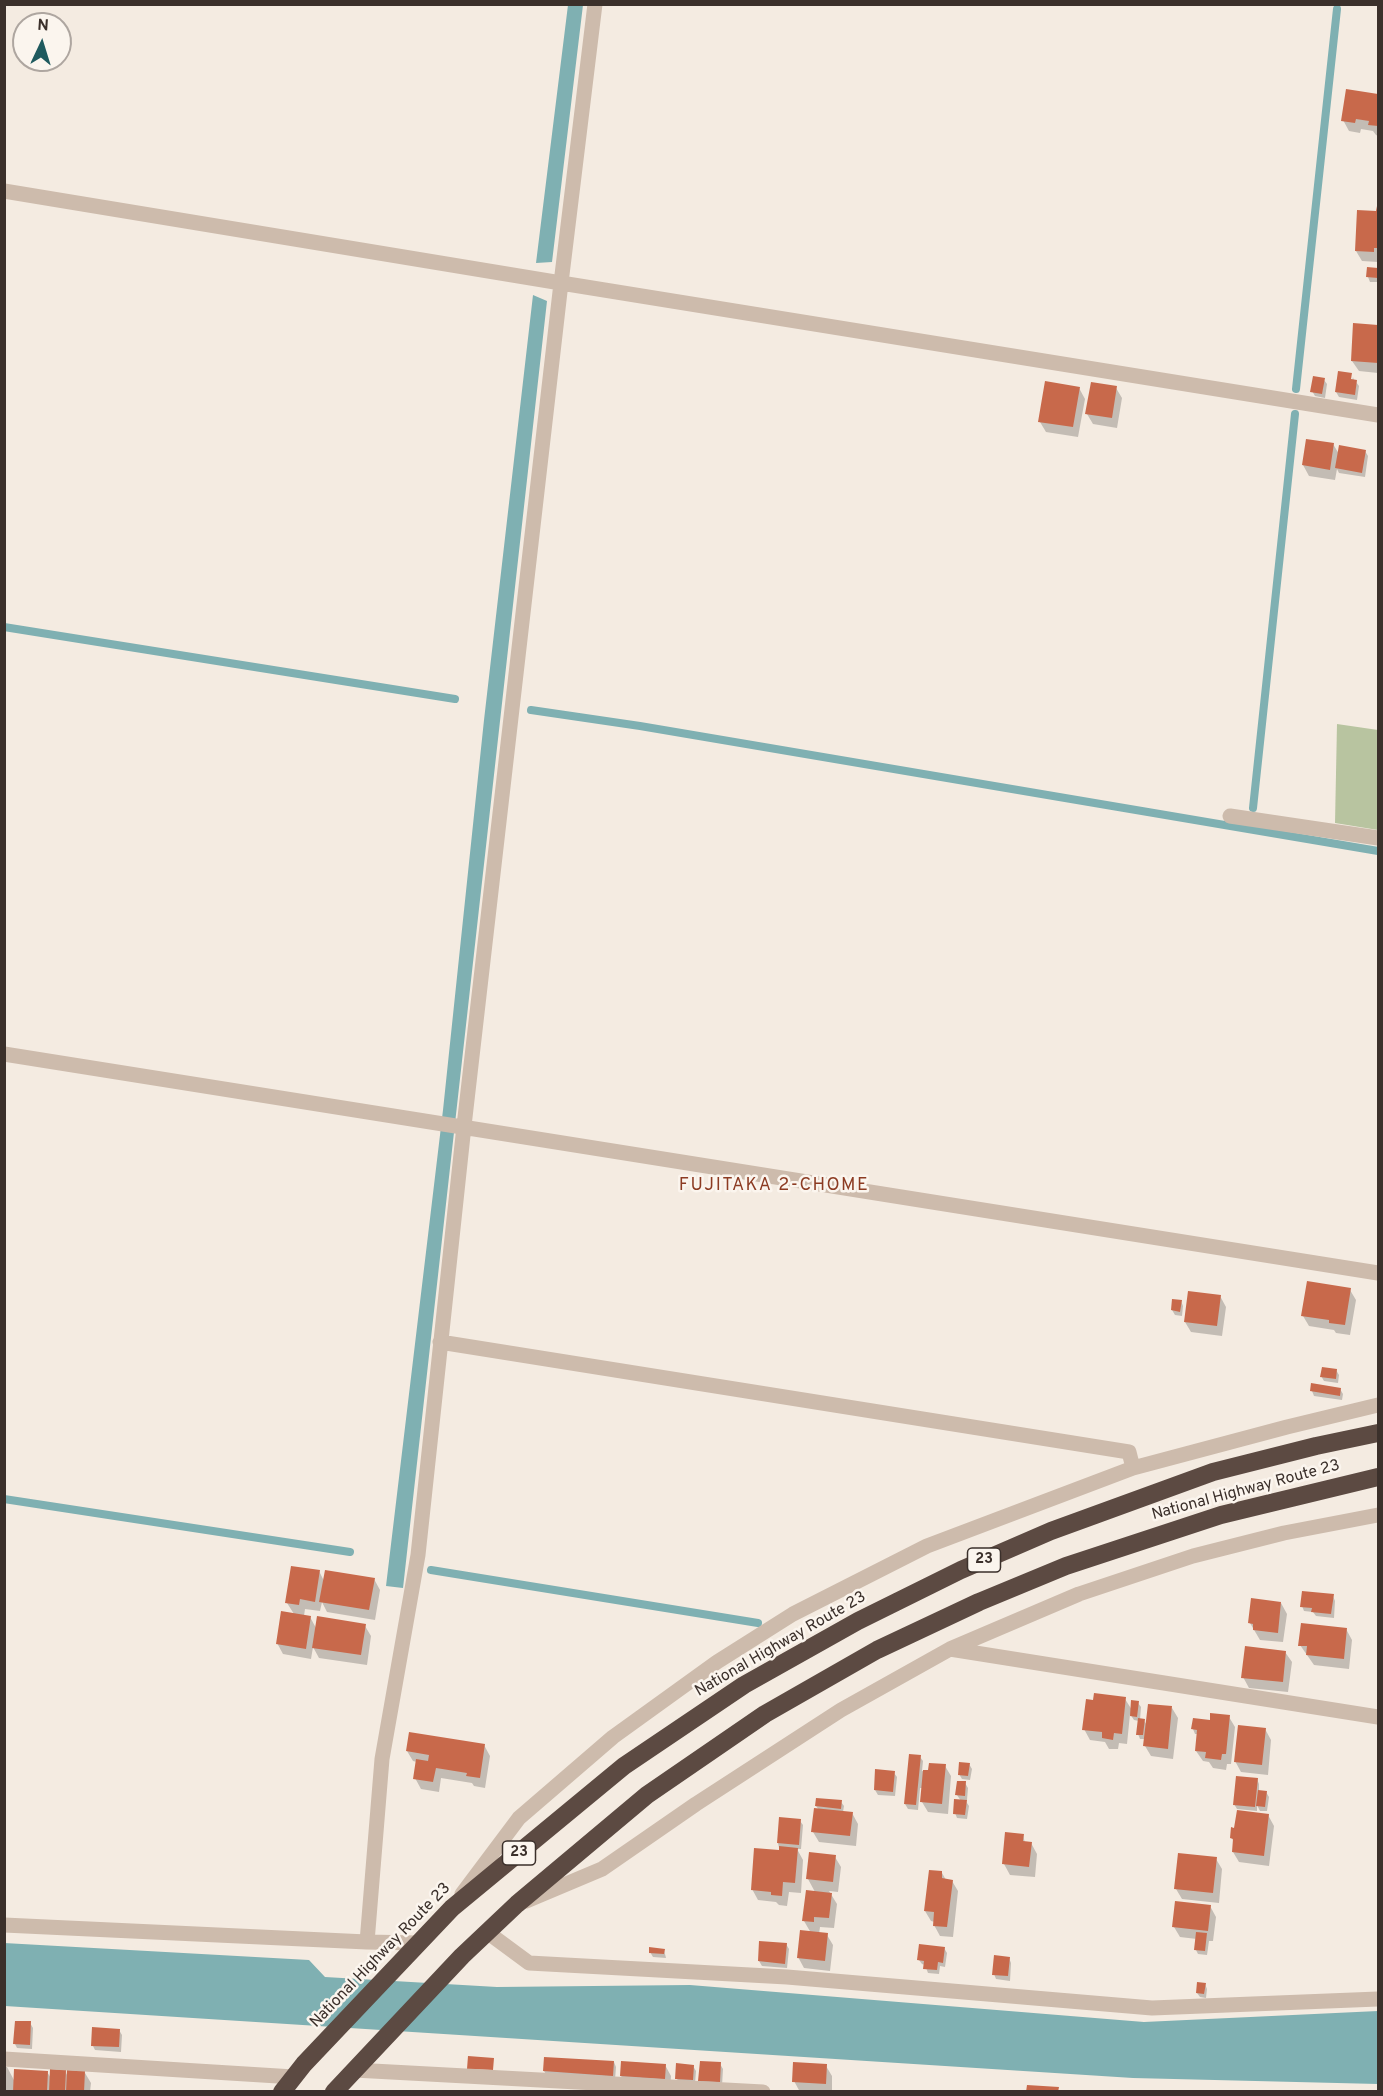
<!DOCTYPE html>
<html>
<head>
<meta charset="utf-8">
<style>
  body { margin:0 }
  #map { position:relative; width:1383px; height:2096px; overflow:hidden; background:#f4ebe1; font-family:Overpass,sans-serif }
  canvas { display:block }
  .frame { position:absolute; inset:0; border:6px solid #3b302b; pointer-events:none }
  .north { position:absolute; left:12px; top:12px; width:60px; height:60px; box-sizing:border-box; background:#fbf5ee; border:2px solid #aea6a0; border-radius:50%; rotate:4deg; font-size:16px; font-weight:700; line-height:24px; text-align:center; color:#3b302b }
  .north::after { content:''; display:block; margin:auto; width:21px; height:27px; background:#1f5a5e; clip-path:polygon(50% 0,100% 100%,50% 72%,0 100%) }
</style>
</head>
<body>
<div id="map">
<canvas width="1383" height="2096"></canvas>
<div class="frame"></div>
<div class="north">N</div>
</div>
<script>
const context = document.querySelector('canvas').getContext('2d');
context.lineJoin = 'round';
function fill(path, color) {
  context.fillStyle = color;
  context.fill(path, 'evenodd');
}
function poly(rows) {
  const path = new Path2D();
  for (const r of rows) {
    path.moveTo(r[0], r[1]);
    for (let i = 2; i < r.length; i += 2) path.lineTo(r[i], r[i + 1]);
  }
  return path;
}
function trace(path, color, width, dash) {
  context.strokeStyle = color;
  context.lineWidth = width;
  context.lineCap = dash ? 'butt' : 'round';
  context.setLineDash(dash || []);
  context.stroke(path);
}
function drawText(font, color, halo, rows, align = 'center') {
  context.font = font + ' Overpass,sans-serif';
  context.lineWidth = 5;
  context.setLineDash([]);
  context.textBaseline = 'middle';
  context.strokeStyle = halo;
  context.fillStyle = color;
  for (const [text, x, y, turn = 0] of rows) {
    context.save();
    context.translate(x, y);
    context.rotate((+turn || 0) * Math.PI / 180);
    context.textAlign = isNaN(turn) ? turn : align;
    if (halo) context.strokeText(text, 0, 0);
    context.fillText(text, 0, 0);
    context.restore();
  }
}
fill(poly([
  [1337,724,1378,730,1378,830,1335,823]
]), '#b8c4a0');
fill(poly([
  [568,5,583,5,552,262,536,263],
  [533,295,547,301,403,1588,386,1586,443,1110,484,720],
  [4,1943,309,1960,325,1977,497,1987,690,1985,1144,2022,1378,2011,1378,2084,1133,2078,5,2006]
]), '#7fb0b2');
fill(poly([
  [1348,91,1378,96,1378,136,1376,135,1373,131,1361,129,1360,133,1349,131,1343,120],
  [1378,210,1378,262,1362,261,1356,251],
  [1368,269,1378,269,1378,282,1370,282,1368,277],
  [1355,325,1378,326,1378,373,1359,371,1352,361],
  [1351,374,1351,387,1353,377,1354,381,1356,382,1359,386,1357,400,1339,397,1336,392],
  [1324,380,1327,384,1325,398,1315,396,1312,391],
  [1079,388,1085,399,1078,437,1046,432,1040,422],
  [1116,388,1122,398,1117,428,1093,424,1087,414],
  [1333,444,1339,454,1365,451,1368,456,1365,477,1339,473,1337,469,1335,480,1309,476,1303,465],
  [1350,1290,1356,1300,1350,1335,1336,1333,1334,1330,1309,1326,1303,1316],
  [1220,1296,1226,1307,1222,1336,1191,1332,1185,1322],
  [1181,1301,1183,1306,1182,1316,1175,1315,1172,1310],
  [1336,1370,1339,1375,1338,1383,1324,1381,1321,1376],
  [1340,1389,1343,1394,1342,1400,1314,1396,1312,1391],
  [319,1571,324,1581,374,1579,380,1590,375,1620,327,1612,322,1602,320,1611,305,1609,304,1616,310,1617,316,1628,365,1626,371,1636,367,1665,319,1658,313,1647,311,1659,283,1654,277,1643,294,1614,287,1603],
  [1333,1596,1335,1601,1334,1618,1316,1616,1313,1612,1304,1611,1302,1606],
  [1281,1603,1287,1614,1283,1642,1260,1640,1250,1623],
  [1346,1629,1352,1640,1349,1669,1314,1665,1300,1645],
  [1285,1652,1292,1662,1288,1692,1249,1688,1243,1677],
  [1125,1699,1132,1710,1138,1703,1141,1707,1140,1720,1144,1721,1147,1725,1172,1708,1178,1718,1173,1759,1151,1756,1145,1746,1145,1739,1140,1739,1138,1734,1139,1721,1134,1720,1130,1714,1127,1744,1119,1743,1118,1749,1109,1749,1105,1742,1090,1740,1084,1729],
  [1229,1717,1235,1727,1231,1764,1227,1764,1226,1770,1213,1768,1209,1762,1203,1761,1196,1751,1198,1734,1195,1734,1193,1729,1211,1721],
  [1265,1729,1271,1740,1268,1775,1241,1772,1235,1761],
  [484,1745,490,1756,485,1788,474,1786,472,1783,441,1778,439,1792,421,1789,415,1778,417,1762,413,1761,407,1751],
  [920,1757,923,1761,922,1771,930,1772,945,1766,951,1776,948,1814,928,1812,922,1802,923,1788,920,1788,918,1810,908,1809,905,1804],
  [969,1764,972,1769,970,1780,962,1779,959,1774],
  [894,1773,897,1777,895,1796,878,1795,875,1790],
  [1257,1779,1259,1784,1259,1791,1266,1792,1269,1797,1267,1811,1260,1811,1257,1805,1257,1811,1237,1809,1234,1804],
  [965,1783,968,1788,967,1800,965,1800,969,1806,967,1819,957,1818,955,1813,961,1801,957,1795],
  [841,1802,844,1806,843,1812,852,1813,858,1824,856,1846,819,1842,813,1832,819,1810,816,1806],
  [1268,1815,1274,1826,1269,1866,1239,1862,1233,1852,1234,1843,1232,1838],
  [800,1821,803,1825,801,1849,797,1849,803,1860,801,1893,789,1892,787,1906,779,1905,776,1902,758,1900,752,1889,780,1852,778,1843],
  [1023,1835,1025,1843,1031,1843,1037,1854,1035,1877,1010,1875,1004,1864],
  [835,1857,841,1867,838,1892,829,1891,837,1904,834,1928,820,1927,819,1934,827,1935,833,1945,830,1971,804,1968,798,1957,811,1933,804,1921,815,1892,808,1879],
  [1216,1859,1222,1869,1219,1903,1182,1899,1176,1889],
  [942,1873,946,1880,952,1881,958,1891,953,1937,940,1936,934,1925,935,1922,931,1921,925,1911],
  [1210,1906,1216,1917,1213,1941,1209,1941,1207,1955,1198,1954,1196,1950,1197,1939,1180,1937,1174,1927],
  [786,1944,789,1949,787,1968,762,1966,759,1961],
  [944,1948,947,1953,945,1967,940,1966,939,1974,928,1973,925,1965,922,1964,919,1960],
  [664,1950,666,1958,653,1957,650,1952],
  [1009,1958,1011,1963,1010,1981,996,1979,994,1974],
  [1205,1984,1207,1989,1206,1998,1200,1997,1197,1993],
  [30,2023,33,2028,32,2049,17,2048,15,2044],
  [119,2030,122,2035,121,2052,95,2050,93,2046],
  [614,2062,616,2067,615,2080,547,2076,544,2071],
  [720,2064,723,2069,722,2086,703,2085,700,2081],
  [665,2065,671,2076,670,2089,627,2086,621,2076],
  [693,2066,696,2071,695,2084,680,2083,677,2079],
  [826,2066,832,2076,832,2092,800,2092,794,2081],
  [4,2067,7,2067,15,2082,47,2072,51,2078,65,2071,68,2077,85,2073,91,2083,90,2092,4,2092]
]), '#0003');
trace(poly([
  [1296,389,1337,9],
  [4,627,455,699],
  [531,710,640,726,1378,851],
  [1253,808,1295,414],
  [4,1499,350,1552],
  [431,1570,758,1623]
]), '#7fb0b2', 8);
fill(poly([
  [1346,89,1378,94,1378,126,1368,125,1369,121,1356,119,1355,123,1341,121],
  [1377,206,1378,206,1378,248,1374,248,1374,252,1355,251,1357,210,1376,211],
  [1367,267,1378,268,1378,278,1366,277],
  [1353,323,1378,325,1378,363,1351,361],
  [1338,371,1352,373,1351,379,1357,380,1355,395,1335,392],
  [1313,376,1325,378,1322,394,1310,392],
  [1045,381,1080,387,1073,427,1038,422],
  [1091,382,1117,386,1112,418,1085,414],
  [1306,439,1334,443,1330,470,1302,465],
  [1339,445,1366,450,1362,473,1335,468],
  [1307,1281,1351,1288,1345,1325,1329,1323,1329,1320,1301,1316],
  [1188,1291,1221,1295,1217,1326,1184,1322],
  [1172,1299,1182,1300,1180,1312,1171,1310],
  [1322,1367,1337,1369,1336,1379,1320,1377],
  [1311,1383,1341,1388,1340,1396,1310,1391],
  [291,1566,320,1570,315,1602,300,1599,299,1605,285,1603],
  [325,1570,375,1578,369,1610,319,1602],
  [1302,1591,1334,1594,1331,1614,1311,1612,1312,1608,1300,1607],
  [1251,1598,1281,1602,1278,1633,1253,1630,1253,1624,1248,1623],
  [281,1611,311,1616,306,1649,276,1644],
  [317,1616,366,1624,361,1655,312,1648],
  [1301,1623,1347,1628,1344,1659,1306,1655,1307,1646,1298,1646],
  [1245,1646,1286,1651,1283,1682,1241,1678],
  [1094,1693,1126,1697,1122,1734,1114,1733,1113,1740,1102,1738,1102,1732,1082,1730,1086,1699,1093,1700],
  [1131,1700,1139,1701,1137,1717,1130,1716],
  [1148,1704,1172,1706,1168,1749,1143,1746],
  [1210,1713,1230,1715,1226,1754,1222,1754,1221,1760,1205,1758,1206,1752,1195,1751,1197,1730,1191,1729,1193,1718,1210,1720],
  [1138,1718,1145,1719,1143,1735,1136,1735],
  [1238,1725,1266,1728,1262,1765,1234,1762],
  [409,1732,485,1744,480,1778,466,1776,467,1773,436,1768,433,1782,413,1779,416,1759,428,1761,429,1755,406,1751],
  [909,1754,921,1755,916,1805,904,1804],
  [959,1762,970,1763,968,1776,958,1775],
  [929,1763,946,1764,942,1804,920,1802,923,1770,928,1770],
  [875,1769,895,1771,893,1792,874,1790],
  [1236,1776,1258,1778,1255,1807,1233,1805],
  [957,1781,966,1781,965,1796,955,1795],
  [1258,1790,1267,1791,1265,1807,1256,1806],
  [816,1798,842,1800,841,1809,815,1806],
  [954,1799,967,1800,965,1815,953,1814],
  [814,1808,853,1812,850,1836,811,1832],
  [1237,1810,1269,1814,1264,1856,1232,1852,1233,1839,1230,1838,1231,1827,1234,1828],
  [779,1817,801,1819,799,1845,777,1843],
  [1005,1832,1024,1834,1023,1841,1032,1842,1029,1867,1002,1864],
  [779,1846,798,1848,795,1883,783,1882,782,1896,771,1895,771,1892,751,1890,754,1848,779,1850],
  [809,1852,836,1855,833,1882,806,1879],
  [1178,1853,1217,1857,1213,1893,1174,1889],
  [929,1870,942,1871,942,1878,953,1880,947,1927,933,1926,934,1912,924,1911],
  [806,1890,832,1893,829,1918,814,1917,814,1922,802,1921],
  [1175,1901,1211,1905,1208,1931,1172,1927],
  [800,1930,828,1933,825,1961,797,1958],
  [1196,1932,1207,1933,1205,1951,1194,1950],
  [759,1941,787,1943,785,1964,758,1961],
  [919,1944,945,1947,943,1963,938,1962,937,1970,923,1969,924,1961,917,1960],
  [649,1947,665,1949,664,1954,649,1953],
  [994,1955,1010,1957,1008,1976,992,1975],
  [1197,1982,1206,1983,1204,1994,1196,1993],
  [15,2021,31,2021,30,2045,13,2044],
  [92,2027,120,2029,119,2047,91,2046],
  [468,2056,494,2058,493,2070,467,2069],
  [544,2057,614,2061,613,2076,543,2071],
  [621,2061,666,2064,665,2079,620,2076],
  [700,2061,721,2062,720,2082,698,2081],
  [793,2062,827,2064,826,2084,792,2082],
  [676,2063,694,2065,693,2080,675,2079],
  [14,2069,48,2071,47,2092,13,2092],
  [50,2069,66,2070,65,2092,49,2092],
  [67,2070,85,2071,84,2092,66,2092],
  [1027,2085,1059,2087,1058,2092,1026,2092]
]), '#c8694b');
trace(poly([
  [4,191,561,283,1378,415],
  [1230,816,1378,838],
  [4,1054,1378,1273],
  [440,1342,1129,1452,1133,1468],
  [950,1649,1378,1717],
  [462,1894,519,1818,613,1737,717,1662,793,1614,927,1546,1133,1468,1287,1427,1378,1405],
  [526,1901,602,1869,696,1804,841,1710,950,1649,1079,1594,1193,1556,1284,1533,1378,1515],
  [4,1925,367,1942,418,1943],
  [487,1932,529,1963,787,1977,1152,2008,1378,1999],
  [367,1942,382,1759,418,1555,464,1126,561,283,595,4],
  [4,2059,294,2077],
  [354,2070,763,2092]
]), '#cdbbac', 15);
trace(poly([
  [282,2092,304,2064,452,1908,624,1766,744,1685,858,1621,961,1570,1051,1531,1213,1472,1316,1446,1378,1433],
  [334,2092,462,1956,517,1904,647,1795,765,1714,877,1650,979,1602,1066,1566,1221,1515,1378,1477]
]), '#5c4a42', 18);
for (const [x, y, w] of [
  [984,1560,33],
  [519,1853,33]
]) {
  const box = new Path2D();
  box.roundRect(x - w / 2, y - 12, w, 24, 4.5);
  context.fillStyle = '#fbf5ee';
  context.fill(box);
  trace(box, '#3b302b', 1.5);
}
drawText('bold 15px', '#3b302b', null, [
  ["23",984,1560],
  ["23",519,1853]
]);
drawText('16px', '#3b302b', '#fbf5ee', [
  ["National Highway Route 23",1246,1491,-15],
  ["National Highway Route 23",781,1645,-30],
  ["National Highway Route 23",381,1956,-46]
]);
context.letterSpacing = '1.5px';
drawText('18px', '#8c3b22', '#fbf5ee', [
  ["FUJITAKA 2-CHOME",774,1186]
]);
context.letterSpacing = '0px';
</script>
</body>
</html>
